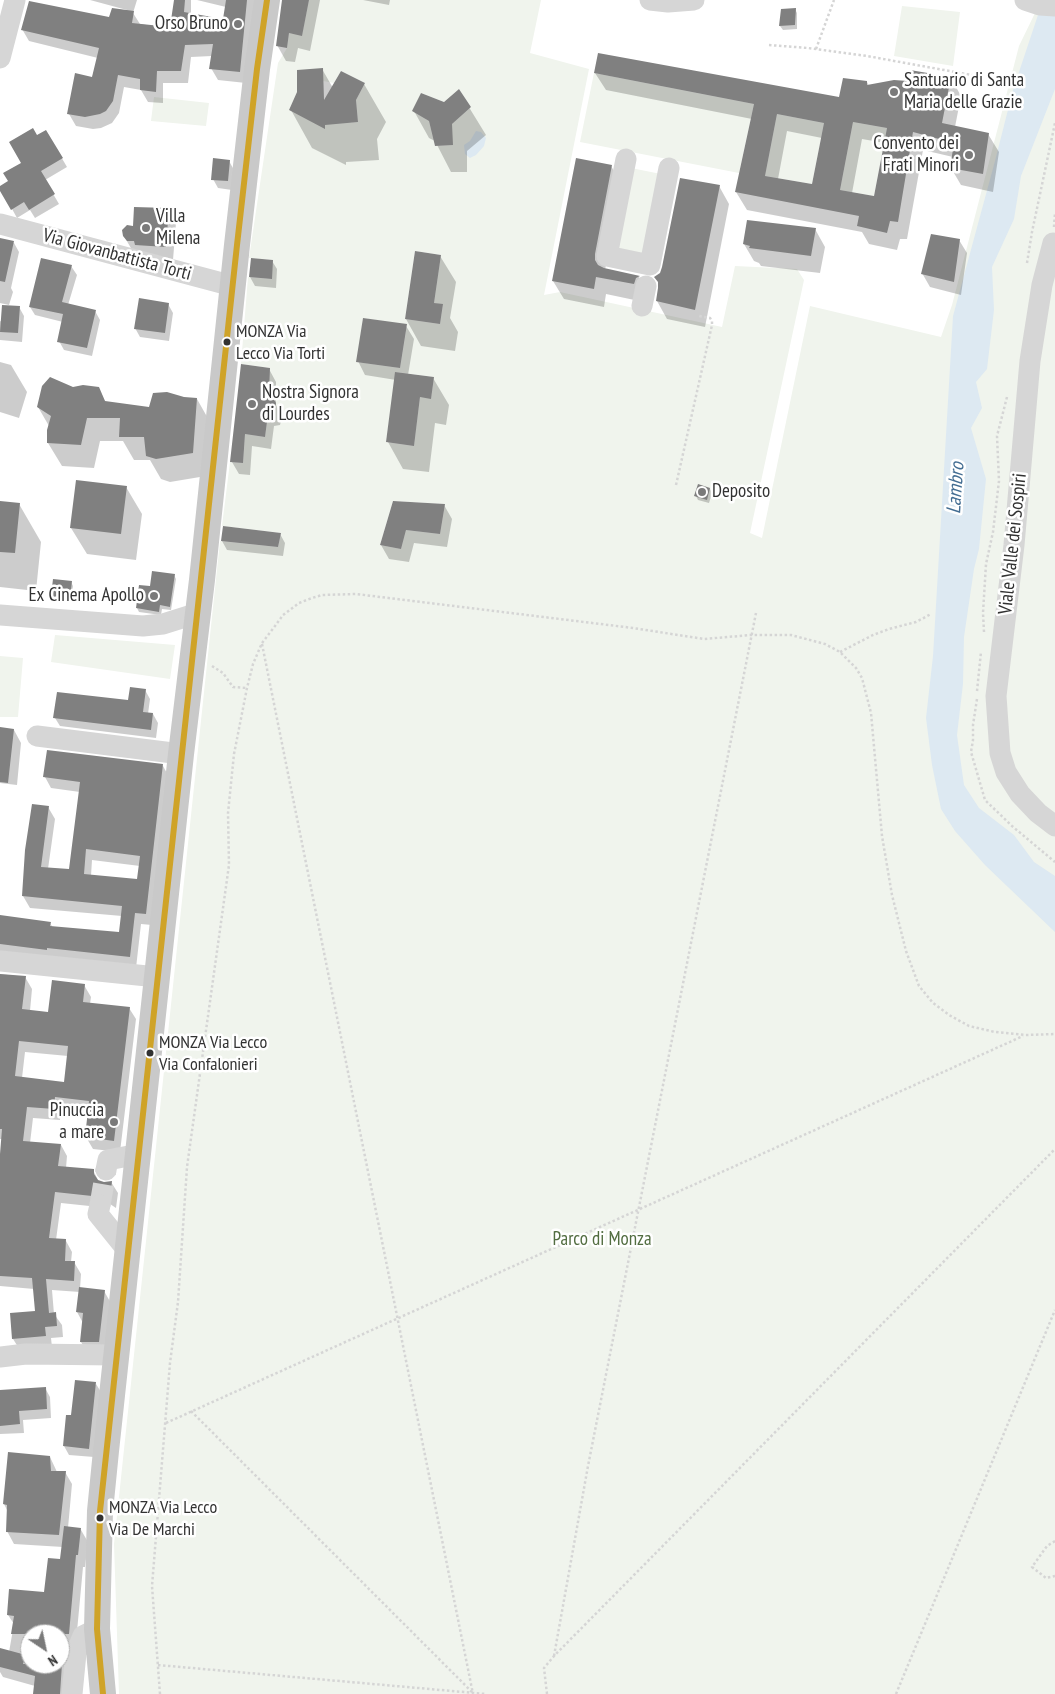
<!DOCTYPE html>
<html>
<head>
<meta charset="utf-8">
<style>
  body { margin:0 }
  #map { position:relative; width:1055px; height:1694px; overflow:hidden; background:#fff; font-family:"PT Sans Narrow",sans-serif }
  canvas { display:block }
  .north { position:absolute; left:20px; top:1624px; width:50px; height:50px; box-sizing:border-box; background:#fff; border:1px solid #adadad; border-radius:50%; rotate:146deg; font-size:14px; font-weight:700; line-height:20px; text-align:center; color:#323232 }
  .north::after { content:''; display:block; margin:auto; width:18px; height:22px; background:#7a7a7a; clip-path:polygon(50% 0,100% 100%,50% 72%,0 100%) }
</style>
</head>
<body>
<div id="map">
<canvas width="1055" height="1694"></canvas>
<div class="north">N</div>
</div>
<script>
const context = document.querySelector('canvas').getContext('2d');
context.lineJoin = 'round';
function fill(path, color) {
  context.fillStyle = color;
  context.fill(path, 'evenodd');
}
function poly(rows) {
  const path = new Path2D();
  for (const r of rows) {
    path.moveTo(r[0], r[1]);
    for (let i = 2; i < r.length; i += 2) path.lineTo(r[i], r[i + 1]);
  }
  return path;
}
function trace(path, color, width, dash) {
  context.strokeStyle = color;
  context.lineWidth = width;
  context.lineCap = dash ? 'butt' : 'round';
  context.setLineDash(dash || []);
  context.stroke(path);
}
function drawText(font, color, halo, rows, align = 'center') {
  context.font = font + ' "PT Sans Narrow",sans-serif';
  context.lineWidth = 5;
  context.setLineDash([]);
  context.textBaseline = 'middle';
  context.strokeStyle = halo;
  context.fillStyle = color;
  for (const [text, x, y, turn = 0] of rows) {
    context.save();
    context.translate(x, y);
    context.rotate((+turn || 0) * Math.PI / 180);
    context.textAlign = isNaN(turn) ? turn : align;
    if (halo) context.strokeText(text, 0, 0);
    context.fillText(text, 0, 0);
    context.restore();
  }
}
fill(poly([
  [309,0,541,0,530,53,589,69,544,295,560,292,722,327,735,266,797,269,804,280,750,533,762,538,810,306,941,337,952,305,1019,46,1035,13,1055,14,1055,1694,119,1694,114,1544,220,541,278,547,281,533,222,526,230,462,243,463,245,434,265,437,268,414,251,392,269,385,270,368,241,364,248,277,271,279,273,260,249,258,278,63,287,48,289,33,302,35],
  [297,70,323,81,334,83,341,71,365,83,356,100,358,122,331,124,313,122,289,110,297,92],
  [459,89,471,107,452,124,452,145,435,146,429,121,413,111,421,93,444,102],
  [415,251,441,255,434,303,443,305,440,324,405,319],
  [363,318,407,325,400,368,357,362],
  [396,372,434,377,431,398,420,397,414,446,386,442],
  [393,501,445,504,440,534,406,530,401,549,380,545],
  [902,6,960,12,953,66,894,56],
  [594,73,754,104,739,173,580,142],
  [154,97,209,103,206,126,151,121],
  [777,114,824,123,812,184,765,176],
  [853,122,887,128,874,196,840,190],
  [621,166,671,176,653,269,603,260],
  [55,635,175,645,170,679,51,662],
  [0,656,23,658,18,717,0,717]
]), '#f0f4ed');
fill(poly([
  [1055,0,1055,89,1021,176,1014,219,992,267,994,310,987,369,976,382,982,408,971,428,986,479,979,549,974,569,964,637,963,684,957,735,964,785,979,808,1014,835,1034,862,1055,876,1055,932,985,865,955,831,941,809,932,765,926,718,933,656,953,316,995,161,1013,90,1040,9],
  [476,131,481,132,486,138,484,146,476,155,470,158,465,154,464,145,470,141]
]), '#dde9f2');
fill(poly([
  [90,0,137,0,133,13,140,24,171,29,175,0,191,0,191,15,224,21,226,7,197,0,255,0,246,83,218,80,211,68,212,56,191,57,188,83,163,83,163,103,148,102,141,90,124,87,119,113,112,123,101,128,93,129,76,126,69,114,92,78,98,58,29,41,22,29,110,18,126,11,127,10],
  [283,0,320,0,310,51,298,48,295,62,286,61,277,45],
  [363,0,390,0,389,5],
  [795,9,797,13,797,29,783,30,780,26,782,10],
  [322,69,333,88,364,84,386,122,377,139,379,160,346,162,346,165,312,148,291,110,298,92],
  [595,73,840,98,867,82,869,86,951,78,961,96,955,127,988,134,999,152,993,192,961,185,951,168,953,157,923,150,907,239,900,239,897,250,869,244,862,232,747,210,736,192,752,119,606,90],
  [787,131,822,138,813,186,778,179],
  [862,139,885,143,875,197,852,193],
  [459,91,486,135,467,151,467,172,451,172,435,141,429,138,414,111,444,103],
  [46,131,67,167,45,180,59,204,35,218,30,210,17,218,0,187,9,182,23,163,37,137],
  [229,161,234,170,232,190,218,188,213,179],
  [611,166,622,184,605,270,639,277,649,294,644,302,606,294,604,307,564,299,553,281],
  [719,186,729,204,705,327,667,319,657,301,661,274],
  [168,209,176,223,173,260,132,250,124,236,134,227],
  [815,229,825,247,820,273,761,266,759,263,754,261,744,244],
  [0,239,14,243,19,252,11,288,13,292,9,305,0,303],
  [959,240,967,253,961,295,930,287,922,273],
  [440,256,456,282,450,318,458,332,455,351,421,346,406,319],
  [272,261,277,269,276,288,255,286,250,277],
  [71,266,77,275,68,305,95,311,100,320,92,356,64,350,59,341,63,322,35,315,30,307],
  [168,304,173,313,169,341,140,337,135,328],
  [19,307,24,316,22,342,0,340,0,321,3,322],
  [406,326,414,339,408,375,433,378,449,405,446,425,435,423,429,472,403,469,388,442,396,380,365,375,358,361],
  [0,362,11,365,27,392,19,418,0,412],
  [269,369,276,382,276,405,282,417,280,425,274,426,271,449,252,446,250,475,239,474,232,462],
  [73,388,98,388,106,403,150,409,184,398,197,399,210,422,206,476,170,482,161,479,150,460,134,460,123,441,100,441,94,468,62,466,48,443,49,426,38,407],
  [699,486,710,489,712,493,709,503,698,500,696,496],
  [126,487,142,514,136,560,87,554,71,528],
  [0,502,19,504,41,542,36,591,0,587],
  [444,505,452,519,447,547,414,543,409,562,389,559,381,545],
  [280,534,285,543,283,556,227,550,222,541],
  [174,575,176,579,171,610,162,609,161,615,139,612,137,608,151,588],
  [71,582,73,586,71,601,54,600,52,596],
  [145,690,150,699,148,714,153,714,158,723,156,738,60,726,55,718,129,701],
  [0,728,14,730,21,743,17,785,0,783],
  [163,766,169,777,152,925,141,924,136,968,0,962,0,916,50,923,53,928,120,933,122,916,30,908,23,896,48,807,55,819,48,869,70,871,80,792,51,788,45,777],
  [92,860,140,866,138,881,91,876],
  [0,974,25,977,32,989,30,1011,49,1013,84,985,91,997,90,1004,129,1008,136,1019,120,1152,93,1149,86,1137,89,1111,61,1108,60,1120,33,1118,30,1143,61,1145,67,1156,66,1168,93,1170,99,1182,104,1184,111,1182,118,1193,116,1208,110,1204,99,1207,61,1203,56,1240,66,1241,72,1252,71,1262,74,1262,81,1274,80,1289,104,1291,112,1305,106,1355,89,1355,81,1342,83,1323,77,1312,80,1292,52,1290,54,1314,62,1325,63,1337,51,1338,52,1347,20,1350,13,1339,36,1312,34,1289,0,1286,0,1167,3,1139,0,1139],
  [25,1052,68,1056,65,1083,22,1078],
  [96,1384,101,1392,94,1457,69,1455,64,1446,72,1416],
  [45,1388,50,1397,51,1418,23,1420,24,1433,0,1434,0,1391],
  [50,1457,57,1472,65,1472,72,1484,68,1528,81,1530,88,1542,85,1567,83,1567,75,1653,67,1694,35,1694,35,1686,3,1677,0,1672,0,1651,9,1652,14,1624,8,1615,46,1594,61,1560,63,1547,14,1544,7,1531,8,1512,4,1504],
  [30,1634,60,1634,60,1664,30,1664]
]), '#0003');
fill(poly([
  [174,0,185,0,184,12,223,19,226,0,247,0,240,72,209,69,213,44,185,45,181,71,157,71,156,92,140,90,140,79,118,75,113,101,106,111,100,114,85,117,67,114,75,73,92,77,99,48,21,30,29,1,109,17,112,8,134,11,132,23,170,27],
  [282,0,309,0,302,36,289,33,287,48,276,46],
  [796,8,795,25,779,26,781,9],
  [598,53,839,97,843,78,867,81,867,85,894,80,908,81,910,70,951,77,942,123,989,133,983,174,950,168,954,143,913,132,898,222,890,221,887,233,857,226,859,216,735,192,754,104,594,73],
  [777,114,824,123,812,184,765,176],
  [853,122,887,128,874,196,840,190],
  [323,68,324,100,341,71,365,83,356,100,358,122,325,125,325,129,289,110,297,92,297,70],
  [459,89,471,107,452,124,453,145,435,146,429,121,412,111,421,93,444,102],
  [33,128,37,135,46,130,63,158,41,171,55,194,29,210,24,202,11,210,0,191,0,186,8,181,3,173,21,163,9,142],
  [213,158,230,160,228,181,211,180],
  [576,158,612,165,595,254,595,260,598,265,604,268,640,276,636,278,634,284,596,277,594,289,552,281],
  [680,178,720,185,695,310,656,301,658,288,658,282,654,277,660,273,662,267],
  [134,207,169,208,166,247,135,245,134,241,127,241,123,236,122,230,127,225,133,226],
  [747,220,816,228,811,256,749,248,750,246,743,244],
  [931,234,960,239,954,282,921,274],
  [0,238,14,241,5,282,0,281],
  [415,251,441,255,434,303,443,304,440,324,405,319],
  [41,258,72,265,62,302,96,310,87,348,57,342,63,314,29,307],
  [251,258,273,260,272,279,249,277],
  [139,298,169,303,165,333,134,329],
  [2,305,20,306,18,333,0,332],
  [363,318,407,324,400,368,356,362],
  [241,364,270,368,269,392,276,403,274,412,268,414,265,437,245,434,243,463,230,462],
  [395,372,434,377,431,399,420,397,414,446,386,442],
  [50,377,73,387,83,385,99,387,105,401,149,407,153,393,167,392,184,397,197,398,193,453,156,459,146,456,144,437,119,437,120,418,87,418,81,445,47,443,47,430,51,416,37,407,42,386],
  [76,480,127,486,121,534,70,528],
  [698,484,710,488,707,500,694,496],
  [0,501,20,503,15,553,0,552],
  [393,501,445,504,440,534,406,530,401,549,380,545],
  [223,526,281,533,278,547,221,541],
  [152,571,175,574,170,607,160,605,159,612,136,608,139,585,150,586],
  [53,579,72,581,70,598,51,596],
  [130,687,146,689,143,712,153,713,151,730,53,718,57,692,128,700],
  [0,727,14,729,8,783,0,782],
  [47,750,163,764,146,914,135,913,130,957,47,948,47,950,0,944,0,915,51,922,50,926,119,932,122,906,22,896,25,850,32,804,49,806,41,867,69,869,80,782,43,777],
  [86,849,140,856,137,879,84,874],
  [0,974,26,976,22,1009,48,1012,52,980,85,984,83,1002,130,1007,114,1141,85,1137,89,1101,55,1097,54,1109,27,1107,23,1141,61,1144,58,1166,94,1169,94,1174,98,1180,104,1182,112,1181,110,1198,102,1193,97,1193,92,1196,55,1192,49,1238,66,1239,65,1261,75,1261,74,1281,46,1279,49,1313,56,1312,57,1326,45,1327,46,1336,12,1339,10,1313,35,1311,32,1278,0,1276,0,1154,2,1129,0,1129],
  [19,1041,68,1046,64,1082,15,1076],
  [79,1287,105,1290,99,1342,80,1342,83,1313,76,1312],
  [75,1380,96,1382,89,1449,63,1446,66,1415,71,1415],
  [46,1387,47,1409,19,1411,20,1424,0,1426,0,1390],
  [8,1452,50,1456,51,1471,66,1471,59,1535,6,1532,7,1505,3,1504],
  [64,1526,81,1528,78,1555,76,1555,69,1634,11,1634,14,1616,7,1615,9,1589,44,1592,48,1558,60,1559],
  [0,1648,26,1655,23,1664,62,1664,60,1694,33,1694,35,1676,0,1667]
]), '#808080');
trace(poly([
  [100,1205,106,1170]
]), '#d6d6d6', 21, [21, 11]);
trace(poly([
  [769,45,808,48,867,56,977,76],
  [816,49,834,0],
  [1054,227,1055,213],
  [1027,263,1032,232,1055,123],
  [676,485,712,325,712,321,710,318,699,316],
  [984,632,983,613,986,564,993,532,999,481,997,436,1007,397],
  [262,644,473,1694],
  [840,652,873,635,889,629,916,622,931,614],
  [212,666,223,673,233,687,247,688],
  [977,691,981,652],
  [977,699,973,725,973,740,971,752,985,800,1012,826,1055,862],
  [191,1411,473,1693],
  [166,1423,1023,1036],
  [1055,1541,1047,1546,1032,1567,1046,1578,1055,1576],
  [554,1656,588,1466,756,613],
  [158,1665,486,1694],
  [160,1694,152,1586,170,1363,178,1302,187,1167,229,865,228,813,234,754,247,688,253,664,262,643,275,626,283,615,299,603,312,598,322,595,356,594,633,628,704,639,751,635,791,635,825,644,840,652,856,668,862,678,871,713,882,836,892,895,906,951,919,986,933,1003,949,1015,969,1026,995,1032,1025,1035,1055,1034],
  [547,1694,544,1668,554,1656,1055,1149],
  [896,1694,1055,1310]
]), '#d5d5d5', 2.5, [2.5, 2.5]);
trace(poly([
  [650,0,668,2,694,0],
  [1025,0,1040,5,1055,6],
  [0,58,15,0],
  [626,159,607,256,650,265,669,168],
  [0,224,233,286],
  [1055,244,1053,243,1042,285,1030,361,1014,545,996,696,1000,753,1006,772,1020,794,1038,813,1055,826],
  [642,306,646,286],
  [0,615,143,626,163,624,198,613],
  [37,736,181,754],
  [0,961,157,977],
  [106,1170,108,1160,139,1154],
  [100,1205,98,1214,127,1250],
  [0,1357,26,1354,116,1355],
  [72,1694,76,1653,83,1636,97,1629]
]), '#d6d6d6', 21);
trace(poly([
  [103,1694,97,1629,100,1511,106,1451,181,754,202,580,237,245,257,69,267,0]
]), '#c9c9c9', 26);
trace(poly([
  [103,1694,97,1629,100,1511,237,245,257,69,267,0]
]), '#cfa328', 6);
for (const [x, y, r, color] of [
  [238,24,5,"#7a7a7a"],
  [894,92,5,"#7a7a7a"],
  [969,155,5,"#7a7a7a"],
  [146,228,5,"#7a7a7a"],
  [227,342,4.5,"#323232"],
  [252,404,5,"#7a7a7a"],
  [702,492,5,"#7a7a7a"],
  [154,596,5,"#7a7a7a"],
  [150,1053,4.5,"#323232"],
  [114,1122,5,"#7a7a7a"],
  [100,1518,4.5,"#323232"]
]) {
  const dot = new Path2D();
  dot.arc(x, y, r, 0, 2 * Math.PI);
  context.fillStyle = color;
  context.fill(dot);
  trace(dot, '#fff', 2);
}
drawText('18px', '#323232', '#fff', [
  ["MONZA Via",236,332],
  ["Lecco Via Torti",236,354],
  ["MONZA Via Lecco",159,1043],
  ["Via Confalonieri",159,1065],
  ["MONZA Via Lecco",109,1508],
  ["Via De Marchi",109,1530]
], 'left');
drawText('19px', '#323232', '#fff', [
  ["Orso Bruno",228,24],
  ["Santuario di Santa",904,81,"left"],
  ["Maria delle Grazie",904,103,"left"],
  ["Convento dei",959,144],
  ["Frati Minori",959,166],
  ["Villa",156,217,"left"],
  ["Milena",156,239,"left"],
  ["Nostra Signora",262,393,"left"],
  ["di Lourdes",262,415,"left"],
  ["Deposito",712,492,"left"],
  ["Ex Cinema Apollo",144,596],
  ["Pinuccia",104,1111],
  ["a mare",104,1133]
], 'right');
drawText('19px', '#323232', '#fff', [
  ["Via Giovanbattista Torti",117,255,15],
  ["Viale Valle dei Sospiri",1013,544,-84]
]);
drawText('19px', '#526d41', '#fff', [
  ["Parco di Monza",602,1240]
]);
drawText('italic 20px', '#436d92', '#fff', [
  ["Lambro",956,488,-86]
]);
</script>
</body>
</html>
